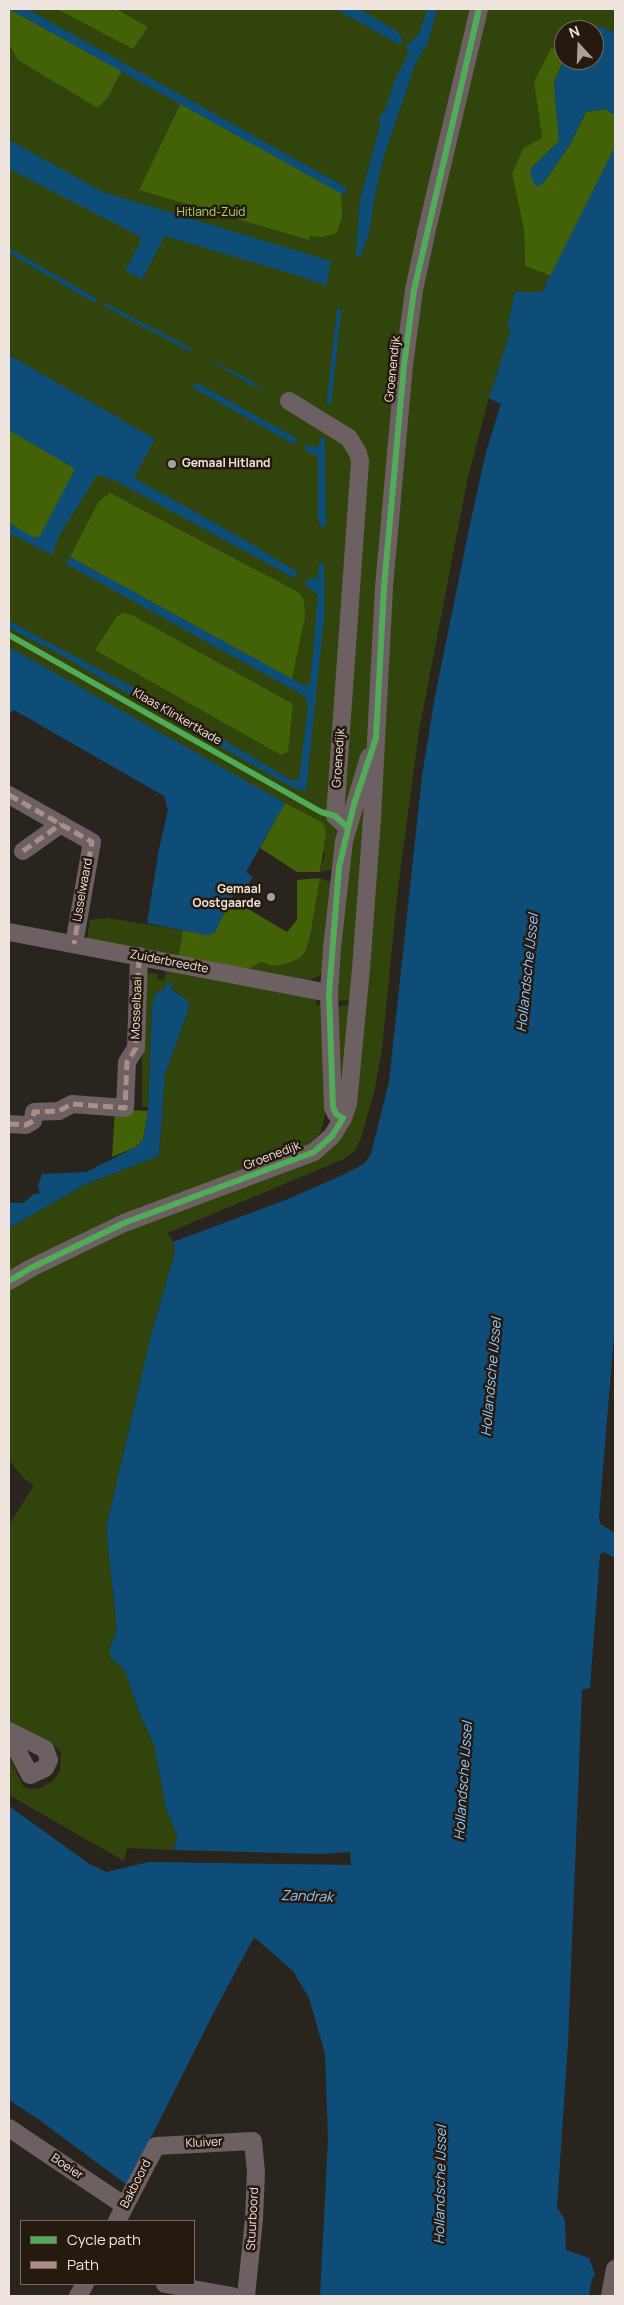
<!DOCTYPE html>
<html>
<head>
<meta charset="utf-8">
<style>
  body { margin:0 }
  #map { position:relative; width:624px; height:2305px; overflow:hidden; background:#2a241e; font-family:Manrope,sans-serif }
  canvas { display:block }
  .frame { position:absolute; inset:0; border:10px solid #efe5de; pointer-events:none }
  .legend { position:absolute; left:20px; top:2220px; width:175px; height:65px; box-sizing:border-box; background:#26190f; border:1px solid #766b62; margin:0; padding:6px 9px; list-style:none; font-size:15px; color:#efe5de }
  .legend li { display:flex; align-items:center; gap:10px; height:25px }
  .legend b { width:25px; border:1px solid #766b62 }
  .north { position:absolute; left:554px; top:20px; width:50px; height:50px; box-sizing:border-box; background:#26190f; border:1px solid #766b62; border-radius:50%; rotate:340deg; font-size:14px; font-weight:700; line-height:20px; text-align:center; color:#efe5de }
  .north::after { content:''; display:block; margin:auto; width:18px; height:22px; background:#aaa19b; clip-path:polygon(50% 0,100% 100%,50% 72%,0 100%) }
</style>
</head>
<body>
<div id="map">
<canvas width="624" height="2305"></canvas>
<div class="frame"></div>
<ul class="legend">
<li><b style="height:6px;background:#51ab58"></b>Cycle path</li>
<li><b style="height:6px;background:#ac8f84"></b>Path</li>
</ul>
<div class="north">N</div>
</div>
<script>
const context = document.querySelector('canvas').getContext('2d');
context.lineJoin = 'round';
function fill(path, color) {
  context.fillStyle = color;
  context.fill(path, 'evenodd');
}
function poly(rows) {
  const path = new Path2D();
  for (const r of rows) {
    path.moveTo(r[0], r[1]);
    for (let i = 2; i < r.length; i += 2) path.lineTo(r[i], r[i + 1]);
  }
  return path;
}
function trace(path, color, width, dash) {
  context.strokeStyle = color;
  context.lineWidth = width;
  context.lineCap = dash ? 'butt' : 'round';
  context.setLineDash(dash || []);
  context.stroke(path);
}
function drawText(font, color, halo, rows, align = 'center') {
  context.font = font + ' Manrope,sans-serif';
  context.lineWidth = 5;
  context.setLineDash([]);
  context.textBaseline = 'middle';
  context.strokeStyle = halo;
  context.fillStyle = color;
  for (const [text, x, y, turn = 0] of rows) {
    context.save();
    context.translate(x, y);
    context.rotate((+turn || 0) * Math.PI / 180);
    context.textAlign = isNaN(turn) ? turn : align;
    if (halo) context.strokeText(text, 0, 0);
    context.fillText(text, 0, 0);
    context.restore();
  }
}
fill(poly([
  [9,9,471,9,409,285,369,732,367,742,367,773,353,1000,333,1001,334,869,320,872,325,854,9,661],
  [484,9,615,9,615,34,601,26,594,31,564,30,564,49,551,48,534,81,542,138,523,148,512,174,524,230,525,266,551,276,542,293,515,293,507,328,511,329,489,398,468,477,419,731,398,888,382,1050,374,1092,361,1138,355,1151,344,1159,167,1233,173,1242,175,1252,151,1335,106,1528,117,1631,110,1647,124,1669,139,1712,154,1745,166,1809,177,1835,174,1850,127,1848,124,1861,9,1795,9,1756,23,1786,29,1789,41,1788,54,1780,60,1770,61,1752,55,1746,9,1723,9,1525,34,1485,24,1479,9,1460,9,1287,115,1233,286,1169,341,1126,389,567,414,320],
  [320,878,332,883,323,971,319,976,309,981,246,970,261,962,272,966,300,958,306,951],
  [108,918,183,930,178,958,87,939,90,920],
  [166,969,316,999,316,1006,322,1004,326,1112,321,1131,310,1146,9,1275,9,1228,86,1184,159,1156,165,1074,189,1008,180,994,171,989,172,984,155,995,152,1005,148,1107,142,1107,142,1022,146,1022,147,987,143,986,143,972,158,974,157,979,164,980],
  [353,1005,340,1102,334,1006]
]), '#30440c');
fill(poly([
  [9,9,122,70,108,97,98,108,18,60,9,44],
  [57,9,116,9,148,27,133,49],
  [551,48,564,49,564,60,554,82,559,141,530,170,545,181,569,146,586,112,605,109,615,115,615,147,551,276,525,266,524,230,512,174,523,148,542,138,534,81],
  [181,103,341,193,342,217,337,233,323,237,310,236,309,240,139,190],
  [9,430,76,469,40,536,34,538,9,523],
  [110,493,298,592,304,600,305,616,292,679,70,557,99,501],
  [124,613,132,615,293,704,288,752,281,755,95,650,117,616],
  [285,803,323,823,326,832,320,872,297,872,260,848],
  [320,878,310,936,306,951,300,958,286,964,272,966,261,962,246,970,178,958,183,930,207,935,214,933,231,899,287,932,297,920,297,880],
  [115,1109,148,1111,143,1140,136,1147,112,1157]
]), '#436106');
fill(poly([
  [9,9,27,9,347,188,345,193,342,194],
  [336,9,359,9,397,31,403,40,400,45],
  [427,9,437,9,429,40,415,65,384,156,375,195,369,233,360,257,356,256,360,200,380,125,379,119,387,106,394,82,409,52,406,49,407,45,419,34],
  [601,26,615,34,615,115,605,109,586,112,569,146,545,181,538,187,533,182,530,170,559,141,554,82,564,60,594,60,594,31],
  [9,140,103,192,331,261,326,286,302,277,165,236,142,279,125,271,141,241,139,236,9,169],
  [615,147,615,1323,599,1517,600,1524,615,1533,615,1558,604,1552,600,1554,590,1688,582,1690,568,2043,557,2207,565,2220,566,2250,589,2258,595,2275,592,2278,589,2296,320,2296,328,2139,325,2054,309,1998,293,1971,254,1937,212,2016,127,2185,38,2119,9,2100,9,1806,88,1863,106,1872,149,1862,351,1865,350,1852,320,1854,174,1850,177,1835,166,1809,154,1745,139,1712,124,1669,110,1657,110,1647,117,1631,106,1528,151,1335,175,1252,173,1242,288,1199,347,1173,365,1163,371,1154,389,1082,422,776,435,696,470,524,486,452,501,404,489,398,511,329,507,328,515,292,542,292],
  [9,248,97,299,96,302,93,302,9,253],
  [105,303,191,348,191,352,105,307],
  [9,355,155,439,134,478,245,540,297,572,296,576,295,578,289,575,116,481,100,475,96,477,59,536,52,555,9,533,9,523,34,538,40,536,75,469,9,430],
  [206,358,241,375,264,389,251,385],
  [196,383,197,383,298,439,294,444,193,388],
  [325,437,326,526,323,528,318,521,318,457,304,449,307,444,316,448,318,447,321,438],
  [70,557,305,686,310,683,318,595,305,584,309,578,315,579,318,577,319,563,324,563,325,609,306,791,293,788,52,650,9,628,9,621,155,699,291,780,299,779,308,706,306,699,301,694,66,564],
  [9,647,285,803,246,872,253,877,244,891,237,888,214,933,207,935,147,923,159,849,168,810,164,796,14,710,9,714],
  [167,982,172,983,171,989,187,1000,189,1008,165,1074,159,1156,86,1184,9,1228,9,1203,23,1203,34,1194,40,1193,38,1186,42,1174,86,1172,136,1147,143,1140,148,1111,152,1005,155,995,166,987]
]), '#0d4d78');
trace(poly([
  [329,402,339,311]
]), '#0d4d78', 4.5);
trace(poly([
  [289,401,349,438,358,453,360,461,335,816,348,828],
  [9,795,92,842,74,944],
  [23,851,61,824],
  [9,932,329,993],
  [343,1118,336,1114,333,1107,329,993,332,948,344,841,369,757],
  [9,1124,26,1125,33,1121,34,1112,59,1111,72,1104,125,1108,127,1062,136,1048,139,956],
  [9,1281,31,1268,124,1223,314,1152,332,1136,343,1118,348,1104,361,969,372,819,384,587,404,365,414,290,427,229,479,9],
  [9,1731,45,1749,49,1760,45,1768,30,1775,9,1735],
  [9,2128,125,2206],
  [117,2221,156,2146,253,2141,256,2172,254,2219,246,2296],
  [165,2284,232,2296],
  [78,2296,85,2284],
  [610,2296,615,2269]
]), '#6d6062', 18);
trace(poly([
  [9,795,92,842,74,944],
  [23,851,61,824],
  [9,1124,26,1125,33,1121,34,1112,59,1111,72,1104,125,1108,127,1062,136,1048,139,956]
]), '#ac8f84', 5, [10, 5]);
trace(poly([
  [9,635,321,812,335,816,348,828],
  [9,1281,31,1268,124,1223,314,1152,332,1136,343,1118,336,1114,333,1107,329,993,339,867,354,804,376,738,384,587,404,365,414,290,479,9]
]), '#51ab58', 6);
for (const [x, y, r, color] of [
  [172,464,5,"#aaa19b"],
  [271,897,5,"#aaa19b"]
]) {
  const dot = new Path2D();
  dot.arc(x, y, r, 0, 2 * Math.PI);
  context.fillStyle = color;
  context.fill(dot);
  trace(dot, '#26190f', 2);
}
drawText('12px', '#a8db66', '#26190f', [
  ["Hitland-Zuid",211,213]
]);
drawText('12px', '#efe5de', '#26190f', [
  ["Groenendijk",393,369,-84],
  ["Klaas Klinkertkade",177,717,30],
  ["Groenedijk",339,758,-86],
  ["IJsselwaard",83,890,-80],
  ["Zuiderbreedte",169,962,11],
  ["Mosselbaai",137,1008,-88],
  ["Groenedijk",272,1156,-21],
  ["Kluiver",204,2143,-3],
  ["Boeier",67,2167,34],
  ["Bakboord",136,2184,-63],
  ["Stuurboord",253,2219,-87]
]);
drawText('bold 12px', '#efe5de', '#26190f', [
  ["Gemaal Hitland",182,464],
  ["Gemaal",261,890,"right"],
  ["Oostgaarde",261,904,"right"]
], 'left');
drawText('italic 14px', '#90cbfd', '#26190f', [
  ["Hollandsche IJssel",528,973,-84],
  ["Hollandsche IJssel",492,1377,-85],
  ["Hollandsche IJssel",464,1781,-86],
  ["Zandrak",307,1897,2],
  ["Hollandsche IJssel",441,2185,-89]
]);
</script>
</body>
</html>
